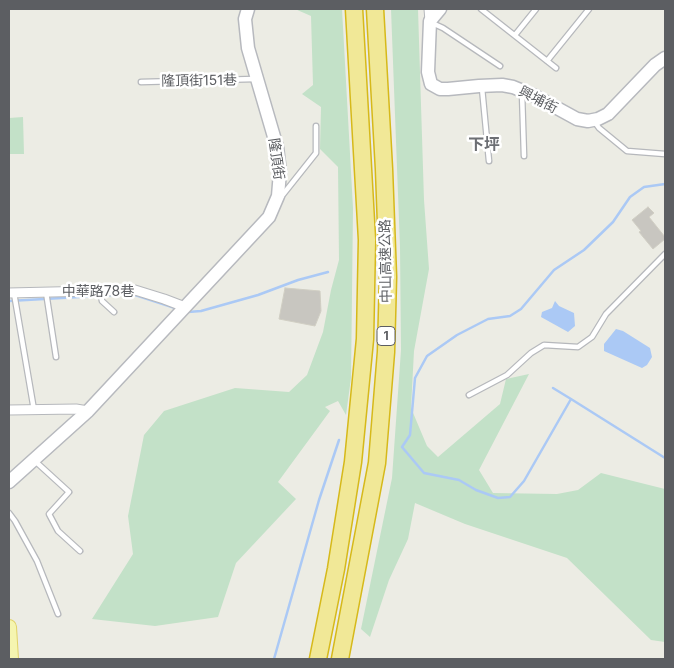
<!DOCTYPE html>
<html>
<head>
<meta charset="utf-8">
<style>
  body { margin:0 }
  #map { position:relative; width:674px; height:668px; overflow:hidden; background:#ecece4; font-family:Inter,sans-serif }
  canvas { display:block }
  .frame { position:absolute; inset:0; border:10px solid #5c5e62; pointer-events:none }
</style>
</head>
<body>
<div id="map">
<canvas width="674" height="668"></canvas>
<div class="frame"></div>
</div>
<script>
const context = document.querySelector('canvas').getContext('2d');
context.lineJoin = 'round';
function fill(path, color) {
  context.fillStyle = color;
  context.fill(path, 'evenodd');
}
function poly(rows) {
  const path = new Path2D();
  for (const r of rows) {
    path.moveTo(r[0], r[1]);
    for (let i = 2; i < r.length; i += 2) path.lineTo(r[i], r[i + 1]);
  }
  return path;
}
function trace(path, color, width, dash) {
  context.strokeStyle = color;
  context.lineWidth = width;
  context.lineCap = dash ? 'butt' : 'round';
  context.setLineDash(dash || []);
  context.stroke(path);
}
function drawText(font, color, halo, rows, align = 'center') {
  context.font = font + ' Inter,"Noto Sans TC",sans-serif';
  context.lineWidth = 5;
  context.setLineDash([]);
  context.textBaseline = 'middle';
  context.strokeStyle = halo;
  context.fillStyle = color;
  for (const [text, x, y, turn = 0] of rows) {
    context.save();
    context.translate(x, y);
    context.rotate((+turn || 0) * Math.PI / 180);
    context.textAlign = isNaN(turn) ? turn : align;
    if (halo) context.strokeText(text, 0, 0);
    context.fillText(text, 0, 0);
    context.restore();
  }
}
fill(poly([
  [295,9,342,9,353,208,351,378,346,415,338,401,325,407,330,411,278,482,296,499,236,563,218,617,155,626,92,619,133,554,128,516,144,435,164,411,235,388,289,392,307,375,323,332,331,290,339,260,338,167,320,149,321,107,302,94,313,85,311,16],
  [391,9,418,9,424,200,429,269,414,351,411,408,427,446,438,457,500,404,506,379,529,374,479,470,493,493,557,494,578,490,601,473,665,489,665,642,651,640,567,558,465,524,415,503,408,539,389,580,370,637,361,629,392,478,401,350,400,247],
  [23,117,24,154,9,154,9,118]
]), '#c3e1c8');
fill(poly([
  [555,301,559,306,574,313,575,326,568,332,541,317,542,312,552,308],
  [616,329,623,331,650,348,652,357,647,365,642,368,604,351,604,344]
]), '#abc9f5');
trace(poly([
  [665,184,644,187,630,197,613,222,584,250,554,270,521,309,510,316,488,319,457,335,427,356,415,378,410,435,402,447,424,473,459,480,476,490,498,498,510,497,524,481,571,399,665,458],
  [9,301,132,294,178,309],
  [188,312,201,311,258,295,298,280,328,272],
  [553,388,571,399],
  [274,659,319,500,339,440]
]), '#abc9f5', 2.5);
const building = poly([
  [648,207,654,213,649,217,665,237,665,239,653,249,639,232,641,231,632,220,648,207],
  [285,288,320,291,321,311,315,326,279,319,285,288]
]);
fill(building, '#c8c6c0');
trace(building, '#d0cec3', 1);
const lane = poly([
  [481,9,556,68],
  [432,23,443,28,500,66],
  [515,35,536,9],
  [547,61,589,9],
  [141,82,255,79],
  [482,88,489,161],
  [522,93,524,156],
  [594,121,599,128,627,151,665,154],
  [281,197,316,153,316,126],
  [100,291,102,301,114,312],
  [46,292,56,357],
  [14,293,34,410],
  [469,395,507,375,531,353,544,345,578,347,592,337,606,314,665,254],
  [35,461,69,492,49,514,58,531,80,551],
  [9,513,15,521,37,561,58,614]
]);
const street = poly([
  [429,9,430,21],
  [9,293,135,290,164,299,185,307],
  [9,410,76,409,88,411]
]);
const secondary = poly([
  [440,9,430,21,428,72,431,84,440,89,448,89,479,86,502,85,513,87,535,96,577,119,588,121,598,119,608,114,655,65,665,58],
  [9,482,88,411,269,217,278,196,280,172,277,147,248,48,245,19,248,9]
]);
const primary = poly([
  [9,627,11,659]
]);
const highway = poly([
  [318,659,336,569,353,462,365,339,367,240,354,9],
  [340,659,377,463,386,352,388,277,384,169,375,9]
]);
trace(lane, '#b6b8bc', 7);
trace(street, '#b6b8bc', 11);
trace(secondary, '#b7b9be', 15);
trace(primary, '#e1d268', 16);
trace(highway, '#d6b91a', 19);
trace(lane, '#fff', 4.5);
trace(street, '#fff', 9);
trace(secondary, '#fff', 12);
trace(primary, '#f5f5b0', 14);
trace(highway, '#f1e897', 16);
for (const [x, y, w] of [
  [386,336,18]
]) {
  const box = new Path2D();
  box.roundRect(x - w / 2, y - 9.5, w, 19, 4);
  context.fillStyle = '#fff';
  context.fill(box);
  trace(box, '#5c5e62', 1);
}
drawText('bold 12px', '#5c5e62', null, [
  ["1",386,336]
]);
drawText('14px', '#5c5e62', '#fff', [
  ["隆頂街151巷",199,81,-1],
  ["興埔街",538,100,27],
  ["隆頂街",276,159,82],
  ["中山高速公路",386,261,-91],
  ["中華路78巷",98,292]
]);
drawText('bold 16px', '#6d6f74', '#fff', [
  ["下坪",484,145]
]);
</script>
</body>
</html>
